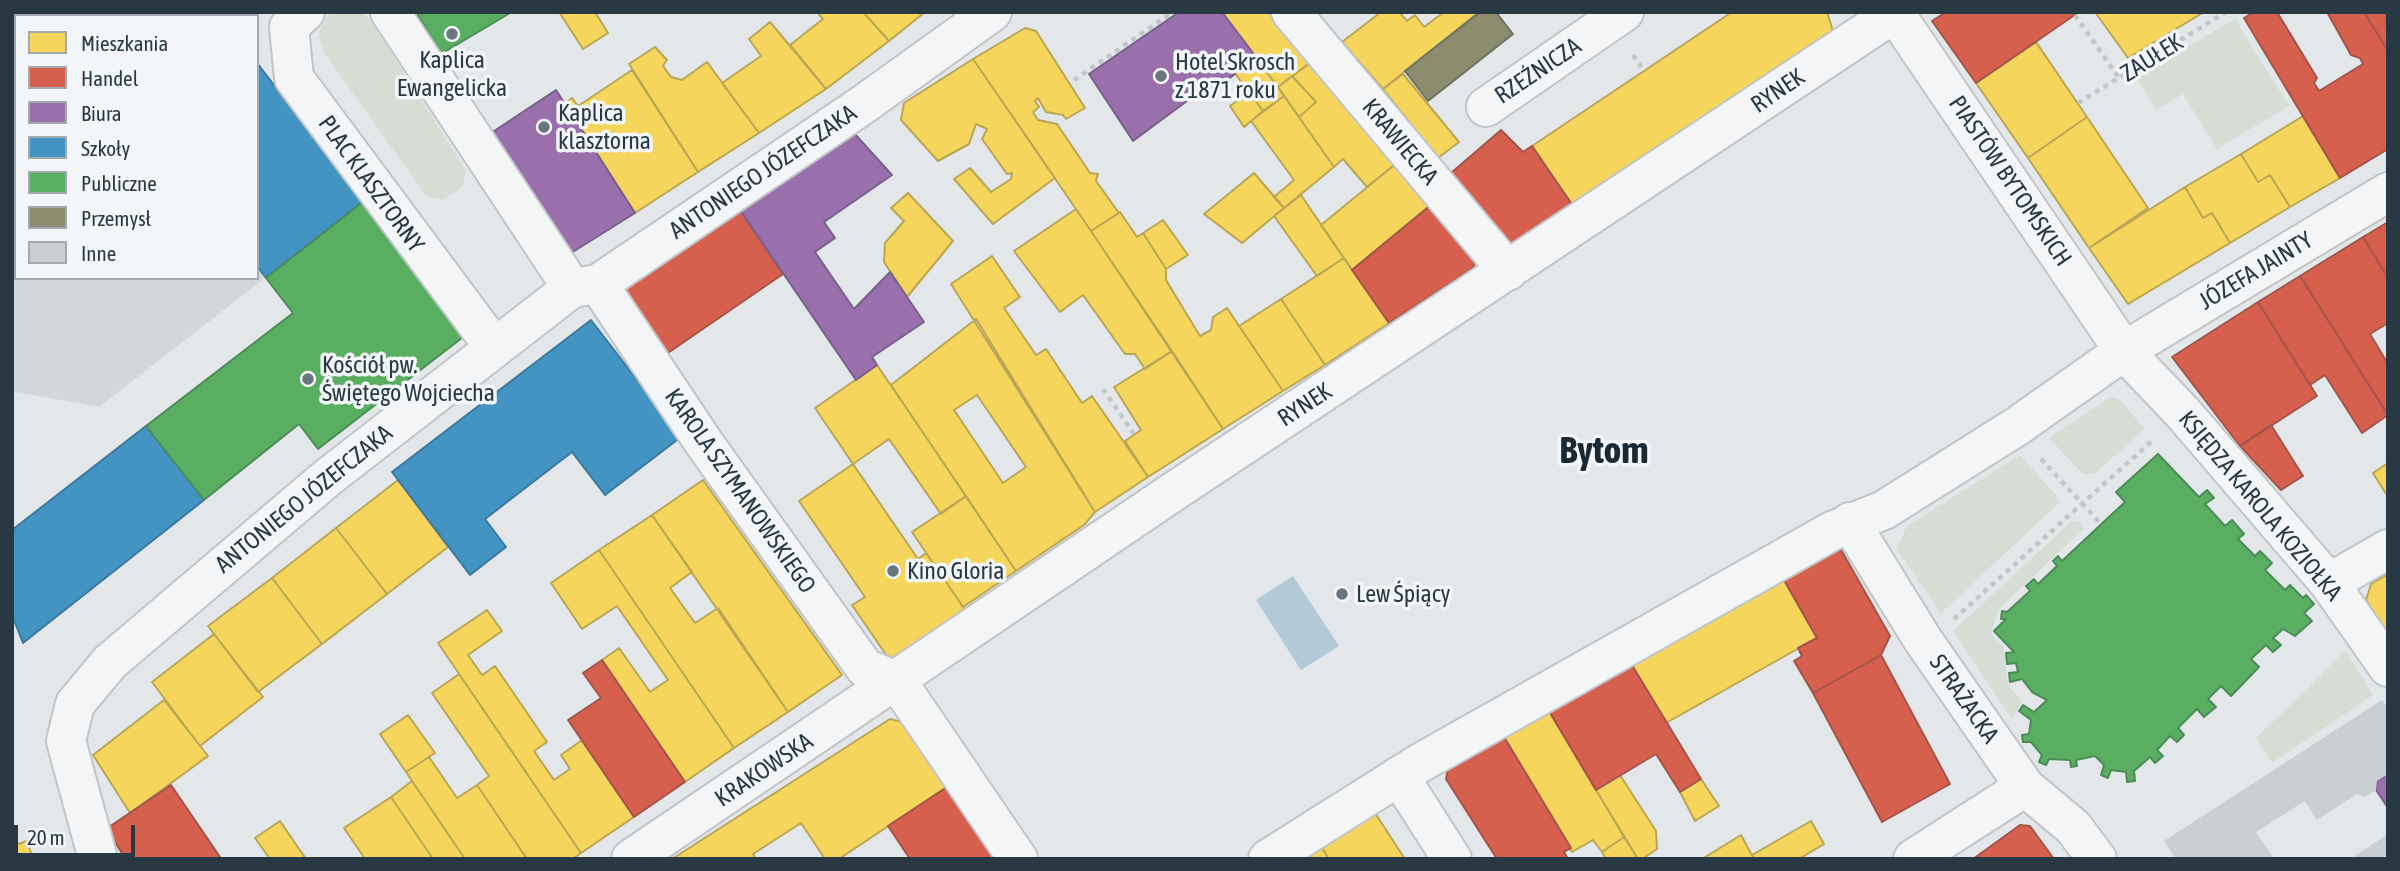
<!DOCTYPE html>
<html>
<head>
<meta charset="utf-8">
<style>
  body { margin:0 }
  #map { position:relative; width:2400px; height:871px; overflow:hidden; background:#e4e7e9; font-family:"Asap Condensed",sans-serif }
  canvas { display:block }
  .frame { position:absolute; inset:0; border:14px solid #293944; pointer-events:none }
  .legend { position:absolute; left:14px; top:14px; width:245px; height:266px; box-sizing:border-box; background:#f2f6f8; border:2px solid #a2aab0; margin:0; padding:9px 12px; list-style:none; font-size:21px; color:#293944 }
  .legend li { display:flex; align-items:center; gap:14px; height:35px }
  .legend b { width:35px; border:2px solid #a2aab0 }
  .scale { position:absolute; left:14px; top:825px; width:121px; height:32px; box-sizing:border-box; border:4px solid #293944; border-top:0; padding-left:9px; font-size:21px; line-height:24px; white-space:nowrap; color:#293944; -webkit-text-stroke:5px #f2f6f8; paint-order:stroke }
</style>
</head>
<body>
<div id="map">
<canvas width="2400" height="871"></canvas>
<div class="frame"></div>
<ul class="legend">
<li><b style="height:19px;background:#f6d55c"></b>Mieszkania</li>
<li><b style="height:19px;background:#d6604d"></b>Handel</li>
<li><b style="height:19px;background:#9970ab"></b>Biura</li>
<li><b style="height:19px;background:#4393c3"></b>Szkoły</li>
<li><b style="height:19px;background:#5aae61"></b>Publiczne</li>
<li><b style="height:19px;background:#8c8c6e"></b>Przemysł</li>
<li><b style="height:19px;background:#cccfd2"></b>Inne</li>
</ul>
<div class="scale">20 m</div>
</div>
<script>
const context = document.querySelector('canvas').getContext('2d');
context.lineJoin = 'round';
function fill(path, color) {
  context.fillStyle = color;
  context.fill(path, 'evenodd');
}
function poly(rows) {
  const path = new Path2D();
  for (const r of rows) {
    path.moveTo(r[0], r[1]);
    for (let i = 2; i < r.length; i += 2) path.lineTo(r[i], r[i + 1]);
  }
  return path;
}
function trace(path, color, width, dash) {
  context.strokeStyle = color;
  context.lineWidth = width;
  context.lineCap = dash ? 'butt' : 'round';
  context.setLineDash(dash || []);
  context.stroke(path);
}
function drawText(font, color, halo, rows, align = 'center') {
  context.font = font + ' "Asap Condensed",sans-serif';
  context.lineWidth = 7;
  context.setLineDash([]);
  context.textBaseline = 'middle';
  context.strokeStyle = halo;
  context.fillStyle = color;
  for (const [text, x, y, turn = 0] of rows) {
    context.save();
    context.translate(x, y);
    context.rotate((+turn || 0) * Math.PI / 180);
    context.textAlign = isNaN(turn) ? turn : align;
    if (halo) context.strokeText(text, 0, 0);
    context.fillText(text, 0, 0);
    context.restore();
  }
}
fill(poly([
  [257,63,364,201,99,407,12,391,12,233,16,226,16,278,257,278]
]), '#d2d7dc');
fill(poly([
  [336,12,360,12,369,18,466,170,463,186,443,200,426,196,323,51,319,38,320,29,329,15],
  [2235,19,2289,106,2217,149,2183,94,2156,110,2136,77],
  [2111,397,2119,399,2145,429,2094,474,2083,474,2049,438],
  [2020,455,2056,495,2059,503,1941,613,1897,550,1906,527],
  [2072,521,2078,521,2084,528,1998,610,1991,634,2003,646,2008,685,2022,702,2012,719,1953,631],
  [2346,651,2373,695,2272,763,2256,738]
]), '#d6ddd4');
fill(poly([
  [1293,576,1339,646,1301,670,1256,600]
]), '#b1cad5');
const homes = poly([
  [559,12,595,12,608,33,583,49,559,12],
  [817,12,863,12,889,41,826,89,790,45,823,19,817,12],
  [863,12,925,12,889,41,863,12],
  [1222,12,1275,12,1314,60,1278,87,1222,12],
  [1381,12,1399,12,1407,21,1415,15,1424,27,1444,12,1479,12,1383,89,1342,42,1381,12],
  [1732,12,1827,12,1833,31,1573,206,1532,146,1732,12],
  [2095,12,2204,12,2128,58,2095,12],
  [770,22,826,89,759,133,722,83,761,56,749,39,770,22],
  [1025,28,1036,31,1085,108,1066,119,1063,115,1046,112,1038,98,1035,101,1039,107,1033,112,1038,120,1057,124,1090,173,1098,174,1096,181,1119,213,1091,231,973,59,1025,28],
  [12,35,16,38,16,83,12,80,12,35],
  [2036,42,2087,117,2028,158,1976,83,2036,42],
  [655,47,667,60,663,66,671,77,682,80,707,62,759,133,698,172,629,64,655,47],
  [1253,53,1284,96,1263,111,1231,68,1253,53],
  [973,59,1055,178,993,224,954,179,970,168,991,192,1011,179,1012,173,1007,174,982,139,987,129,976,124,969,144,938,161,901,120,904,103,973,59],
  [1314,60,1398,162,1367,187,1343,159,1334,167,1299,117,1316,102,1292,76,1314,60],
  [632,70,698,172,635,213,565,103,572,98,578,106,632,70],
  [1403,74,1459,142,1438,158,1383,89,1403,74],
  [1292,76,1316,102,1299,117,1278,87,1292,76],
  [1214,81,1218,90,1206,99,1200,91,1214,81],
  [1249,92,1263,111,1244,127,1230,106,1249,92],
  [1284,96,1334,167,1284,208,1274,197,1294,180,1251,121,1284,96],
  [2303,116,2340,178,2290,207,2270,175,2258,182,2241,154,2303,116],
  [2087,117,2148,208,2089,248,2028,158,2087,117],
  [15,122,16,196,13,201,12,124,15,122],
  [2241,154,2258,182,2270,175,2290,207,2230,243,2212,213,2203,218,2185,187,2241,154],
  [1398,162,1432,204,1352,270,1321,225,1398,162],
  [1254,173,1284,208,1242,243,1204,214,1254,173],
  [2185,187,2203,218,2212,213,2230,243,2128,304,2089,248,2185,187],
  [908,193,953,241,907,297,884,262,885,243,904,221,891,208,908,193],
  [1301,195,1344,258,1317,276,1274,216,1301,195],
  [1076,209,1172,351,1145,369,1135,354,1125,354,1083,295,1060,312,1014,251,1076,209],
  [1120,212,1137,237,1143,233,1166,269,1166,280,1200,336,1211,330,1213,317,1227,308,1283,391,1223,429,1091,231,1120,212],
  [1163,220,1188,255,1166,269,1143,233,1163,220],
  [992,256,1020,297,1004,308,1036,355,1046,349,1082,403,1092,396,1148,477,1095,512,951,284,992,256],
  [1344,258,1389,323,1325,365,1281,299,1344,258],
  [1281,299,1325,365,1283,391,1239,326,1281,299],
  [976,319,1095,512,1084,525,1016,571,891,385,976,319],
  [977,395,1026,467,1003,483,954,410,977,395],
  [1172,351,1223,429,1148,477,1125,441,1141,430,1114,387,1172,351],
  [877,365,966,496,941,514,889,439,853,464,815,408,877,365],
  [2388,463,2388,497,2373,473,2388,463],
  [853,464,918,559,926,553,966,611,891,662,852,605,865,597,799,501,853,464],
  [398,480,448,547,387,594,336,528,398,480],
  [703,480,842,675,788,712,652,515,703,480],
  [966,496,1016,571,963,607,912,532,966,496],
  [652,515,692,572,670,588,695,623,718,608,788,712,734,748,599,550,652,515],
  [336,528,387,594,322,644,272,578,336,528],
  [599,550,734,748,685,782,602,660,619,648,650,692,668,680,617,606,582,629,551,583,599,550],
  [1780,573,1817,638,1666,723,1627,657,1780,573],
  [2388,574,2388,637,2366,600,2371,584,2388,574],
  [272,578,322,644,258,692,208,626,272,578],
  [487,610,502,631,468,655,482,675,495,666,547,742,534,751,554,780,570,769,561,755,582,740,634,817,581,853,438,643,487,610],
  [214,634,263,697,200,746,152,682,214,634],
  [459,674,581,853,573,859,527,859,477,785,489,776,432,693,459,674],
  [164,700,208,756,130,813,93,755,164,700],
  [1546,706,1624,837,1602,852,1593,840,1572,852,1501,732,1546,706],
  [408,715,435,753,406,772,380,734,408,715],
  [890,719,911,724,953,783,839,859,825,859,801,823,753,854,756,859,672,859,890,719],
  [429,757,457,798,477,785,527,859,465,859,406,772,429,757],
  [1620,775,1656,831,1657,849,1642,859,1638,859,1596,790,1620,775],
  [1701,779,1719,806,1695,821,1680,792,1701,779],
  [412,781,465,859,433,859,391,797,412,781],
  [391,797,433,859,365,859,344,828,391,797],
  [1375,813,1405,859,1329,859,1315,837,1375,813],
  [280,821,306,859,270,859,255,838,280,821],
  [1811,821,1824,844,1799,859,1754,859,1752,855,1811,821],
  [1741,835,1754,859,1702,859,1741,835],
  [1315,837,1329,859,1281,859,1315,837],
  [1624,837,1638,859,1606,859,1602,852,1624,837],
  [27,841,32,856,12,859,12,846,27,841]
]);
fill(homes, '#f6d55c');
trace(homes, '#b8a655', 2);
const shops = poly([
  [1946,12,2079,12,1976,83,1932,21,1946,12],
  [2254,12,2277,12,2317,78,2314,83,2319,91,2363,64,2360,58,2351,55,2327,12,2364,12,2388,51,2388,149,2340,178,2244,18,2254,12],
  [2364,12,2386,12,2388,51,2364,12],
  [1501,130,1523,152,1532,146,1573,206,1513,247,1451,173,1501,130],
  [1432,204,1476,258,1473,268,1389,323,1352,270,1432,204],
  [740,210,783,274,662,357,619,293,740,210],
  [2388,222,2388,278,2363,237,2388,222],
  [2363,237,2388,278,2388,323,2370,334,2388,364,2388,415,2300,276,2363,237],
  [2300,276,2388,415,2362,433,2325,375,2310,385,2258,302,2300,276],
  [2258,302,2317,396,2240,446,2172,357,2258,302],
  [2271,425,2303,476,2281,490,2240,446,2271,425],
  [1836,541,1890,636,1881,655,1813,693,1794,661,1802,656,1798,648,1817,638,1780,573,1836,541],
  [1881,655,1950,784,1882,822,1813,693,1881,655],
  [1627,657,1701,779,1680,792,1656,754,1596,790,1546,706,1627,657],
  [602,660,685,782,634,817,568,720,601,698,583,673,602,660],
  [1501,732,1571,848,1564,852,1568,859,1497,859,1446,779,1449,763,1501,732],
  [953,783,1004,859,910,859,888,826,953,783],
  [171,785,220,857,218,859,126,859,106,829,171,785],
  [2020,825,2030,826,2054,859,1973,859,2020,825]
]);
fill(shops, '#d6604d');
trace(shops, '#a2544a', 2);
const offices = poly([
  [1179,12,1222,12,1253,53,1231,68,1235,74,1218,87,1214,81,1133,141,1089,74,1179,12],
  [556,90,635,213,568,255,491,133,556,90],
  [853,132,892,175,824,222,835,238,815,252,854,309,890,272,924,322,872,357,877,365,856,380,740,210,853,132],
  [2388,774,2388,808,2376,790,2377,781,2388,774]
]);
fill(offices, '#9970ab');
trace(offices, '#77608c', 2);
const schools = poly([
  [257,63,364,201,266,278,257,266,257,63],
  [591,320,681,437,605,495,572,452,485,519,506,547,470,575,392,472,591,320],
  [146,426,204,500,23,643,12,615,12,530,146,426]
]);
fill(schools, '#4393c3');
trace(schools, '#3b789d', 2);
const public = poly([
  [416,12,510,12,510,13,441,54,416,12],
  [364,201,467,334,318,449,299,424,204,500,146,426,293,313,266,278,364,201],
  [2158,454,2199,497,2207,490,2214,498,2205,504,2225,526,2232,520,2244,534,2238,539,2255,556,2260,551,2272,563,2265,570,2285,590,2290,585,2303,598,2306,595,2314,604,2304,613,2312,621,2295,636,2283,629,2273,638,2281,645,2273,652,2266,645,2251,659,2259,667,2231,696,2221,686,2208,699,2216,707,2204,717,2197,709,2178,728,2184,735,2177,742,2170,736,2157,750,2163,756,2155,763,2150,757,2134,771,2135,781,2127,782,2126,772,2111,770,2108,778,2101,775,2104,765,2095,756,2076,760,2077,766,2071,767,2070,760,2049,759,2046,765,2039,762,2042,755,2031,742,2023,742,2022,735,2029,734,2031,720,2019,711,2023,705,2034,712,2047,700,2032,692,2022,679,2010,682,2009,673,2018,672,2016,663,2007,664,2006,653,2014,652,1994,631,2006,619,2001,619,2002,611,2007,612,2030,591,2026,586,2034,579,2038,584,2057,566,2053,561,2058,556,2062,561,2125,502,2116,492,2158,454]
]);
fill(public, '#5aae61');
trace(public, '#4b8b58', 2);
const industry = poly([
  [1480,12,1496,12,1513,34,1428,101,1405,71,1480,12]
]);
fill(industry, '#8c8c6e');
trace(industry, '#6e7361', 2);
fill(poly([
  [2382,700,2388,708,2388,774,2377,781,2376,790,2365,797,2357,794,2317,820,2305,801,2256,832,2274,859,2176,859,2164,841],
  [2388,834,2388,859,2350,859]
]), '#cccfd2');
const minor = poly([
  [305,12,289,27,294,78,494,347],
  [390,12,572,288],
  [1291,12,1508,271],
  [1894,12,2124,351,2183,413,2329,583,2388,667],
  [1486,107,1624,12],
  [598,284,704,443,865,668,897,681],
  [1850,522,1923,640,2025,787,2073,827,2097,859],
  [2329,583,2388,549],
  [897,681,1018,859],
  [1399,776,1452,859],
  [98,859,66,741,75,704,110,662,327,478,572,288,598,284,864,104,992,12],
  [631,859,1170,494,1896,12],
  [1268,859,1420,763,1832,531,1884,510,2016,427,2124,351,2388,192],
  [1913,859,2025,787]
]);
trace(minor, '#c2c5c7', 42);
trace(poly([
  [2075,15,2119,78],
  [1633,55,1644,71],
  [1074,80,1173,12],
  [2078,103,2226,12],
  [1103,389,1134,434],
  [2041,459,2102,525],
  [1954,619,2153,440]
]), '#c2c6c8', 4.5, [5, 5]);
trace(minor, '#f3f5f6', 38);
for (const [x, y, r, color] of [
  [452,34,7,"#6a767e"],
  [1161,76,7,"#6a767e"],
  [544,127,7,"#6a767e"],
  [308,379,7,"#6a767e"],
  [893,571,7,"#6a767e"],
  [1342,594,7,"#6a767e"]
]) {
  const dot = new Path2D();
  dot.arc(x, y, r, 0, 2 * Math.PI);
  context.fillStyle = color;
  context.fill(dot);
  trace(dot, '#f2f6f8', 2.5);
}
drawText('24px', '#293944', '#f2f6f8', [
  ["ZAUŁEK",2152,58,-32],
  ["RZEŹNICZA",1538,71,-34],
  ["RYNEK",1778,91,-34],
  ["KRAWIECKA",1400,142,50],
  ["ANTONIEGO JÓZEFCZAKA",763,172,-34],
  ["PIASTÓW BYTOMSKICH",2010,181,56],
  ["PLAC KLASZTORNY",371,184,54],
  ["JÓZEFA JAINTY",2256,271,-31],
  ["RYNEK",1305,405,-33],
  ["KAROLA SZYMANOWSKIEGO",740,491,55],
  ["ANTONIEGO JÓZEFCZAKA",304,499,-39],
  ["KSIĘDZA KAROLA KOZIOŁKA",2260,506,50],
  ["STRAŻACKA",1964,699,55],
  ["KRAKOWSKA",764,770,-34]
]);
drawText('24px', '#293944', '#f2f6f8', [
  ["Kaplica",452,60,"center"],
  ["Ewangelicka",452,88,"center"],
  ["Hotel Skrosch",1175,62],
  ["z 1871 roku",1175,90],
  ["Kaplica",558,113],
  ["klasztorna",558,141],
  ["Kościół pw.",322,365],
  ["Świętego Wojciecha",322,393],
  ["Kino Gloria",907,571],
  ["Lew Śpiący",1356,594]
], 'left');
drawText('bold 38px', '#1b2935', '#f2f6f8', [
  ["Bytom",1604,451]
]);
</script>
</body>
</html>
